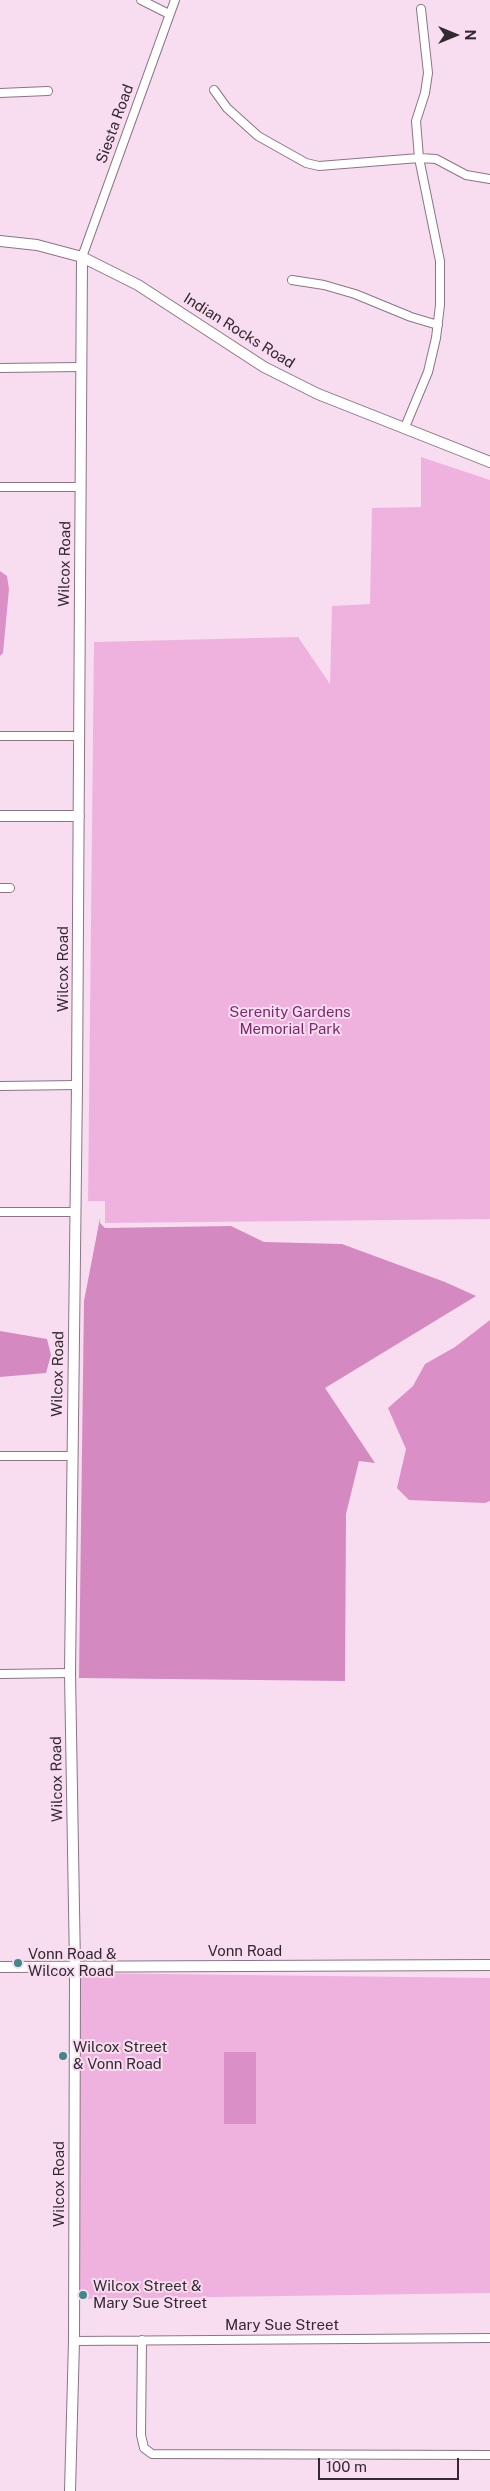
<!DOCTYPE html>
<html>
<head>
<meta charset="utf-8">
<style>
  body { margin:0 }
  #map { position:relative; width:490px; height:2491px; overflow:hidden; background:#f8ddf0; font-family:"Public Sans",sans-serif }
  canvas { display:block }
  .north { position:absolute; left:430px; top:10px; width:50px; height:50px; -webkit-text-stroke:4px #f8ddf0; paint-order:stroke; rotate:90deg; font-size:14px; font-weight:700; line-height:20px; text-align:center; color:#332930 }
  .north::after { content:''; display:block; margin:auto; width:18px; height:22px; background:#332930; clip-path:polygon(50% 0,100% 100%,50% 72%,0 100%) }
  .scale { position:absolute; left:318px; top:2458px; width:141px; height:22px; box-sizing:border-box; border:2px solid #332930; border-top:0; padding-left:6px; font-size:15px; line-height:18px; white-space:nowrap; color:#332930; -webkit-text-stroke:4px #f8ddf0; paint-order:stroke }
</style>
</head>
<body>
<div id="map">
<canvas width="490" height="2491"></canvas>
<div class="north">N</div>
<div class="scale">100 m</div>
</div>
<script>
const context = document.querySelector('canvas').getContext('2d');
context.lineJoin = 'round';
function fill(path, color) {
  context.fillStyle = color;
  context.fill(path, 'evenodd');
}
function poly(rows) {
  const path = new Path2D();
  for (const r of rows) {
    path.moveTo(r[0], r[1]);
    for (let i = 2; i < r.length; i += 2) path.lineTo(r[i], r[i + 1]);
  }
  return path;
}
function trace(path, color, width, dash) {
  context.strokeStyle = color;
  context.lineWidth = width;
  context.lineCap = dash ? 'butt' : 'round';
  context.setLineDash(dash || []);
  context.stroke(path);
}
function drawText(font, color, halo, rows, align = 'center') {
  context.font = font + ' "Public Sans",sans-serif';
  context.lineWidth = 4;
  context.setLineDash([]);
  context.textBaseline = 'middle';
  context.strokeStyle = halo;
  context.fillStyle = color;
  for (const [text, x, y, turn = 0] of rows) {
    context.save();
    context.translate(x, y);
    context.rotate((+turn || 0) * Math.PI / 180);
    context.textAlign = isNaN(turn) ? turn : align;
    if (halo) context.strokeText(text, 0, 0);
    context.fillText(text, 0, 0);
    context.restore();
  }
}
fill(poly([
  [421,457,490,480,490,1219,105,1223,105,1201,88,1201,94,642,298,637,330,684,332,606,370,604,372,508,421,507],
  [80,1973,490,1978,490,2293,80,2299]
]), '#efb2df');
fill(poly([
  [100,1218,100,1223,105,1228,231,1226,264,1242,342,1244,445,1282,476,1296,325,1388,375,1463,359,1461,346,1514,345,1681,79,1678,84,1301],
  [0,1331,47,1339,51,1355,46,1373,0,1377]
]), '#d489c1');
fill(poly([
  [0,571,7,576,9,589,3,653,0,656],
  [490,1320,490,1501,485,1503,409,1500,397,1488,406,1449,388,1408,413,1386,425,1364,455,1347],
  [224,2052,256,2052,256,2124,224,2124]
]), '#db8fc7');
const minor = poly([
  [141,0,169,14],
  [214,90,227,108,258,136,306,163,319,166,419,158,436,159,466,175,490,179],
  [0,93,48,91],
  [82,257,175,0],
  [292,280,324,285,355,294,411,317,438,325],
  [0,368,81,367],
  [405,427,428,372,436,338,440,305,440,261,419,158,416,121,425,93,428,73,421,9],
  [0,487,81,487],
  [0,736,79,736],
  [0,888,10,888],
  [0,1086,77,1085],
  [0,1212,75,1212],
  [0,1456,72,1456],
  [0,1674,70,1673],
  [142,2340,141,2435,144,2448,152,2454,490,2455],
  [74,2341,490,2338]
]);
const tertiary = poly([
  [0,241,37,245,82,257,138,285,264,367,318,394,490,462],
  [0,816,79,816],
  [0,1967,490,1965],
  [70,2491,74,2341,75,1967,70,1673,77,1085,82,257]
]);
trace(minor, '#8c7485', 10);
trace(tertiary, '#8c7485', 12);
trace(minor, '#fff', 8);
trace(tertiary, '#fff', 10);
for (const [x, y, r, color] of [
  [18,1963,5,"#408889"],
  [63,2056,5,"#408889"],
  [83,2295,5,"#408889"]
]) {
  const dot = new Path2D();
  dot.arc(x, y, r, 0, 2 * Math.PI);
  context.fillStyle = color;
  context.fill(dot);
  trace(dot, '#f8ddf0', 2);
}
drawText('15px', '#332930', '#f8ddf0', [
  ["Siesta Road",115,124,-70],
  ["Indian Rocks Road",239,331,32],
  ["Wilcox Road",65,564,-89],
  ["Wilcox Road",63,969,-90],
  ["Wilcox Road",58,1374,-89],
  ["Wilcox Road",57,1779,-91],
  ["Vonn Road",245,1951],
  ["Wilcox Road",59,2184,-90],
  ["Mary Sue Street",282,2325]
]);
drawText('15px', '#80286f', '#f8ddf0', [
  ["Serenity Gardens",290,1012],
  ["Memorial Park",290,1029]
]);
drawText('15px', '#332930', '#f8ddf0', [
  ["Vonn Road &",28,1954],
  ["Wilcox Road",28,1971],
  ["Wilcox Street",73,2047],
  ["& Vonn Road",73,2064],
  ["Wilcox Street &",93,2286],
  ["Mary Sue Street",93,2303]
], 'left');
</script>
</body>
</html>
